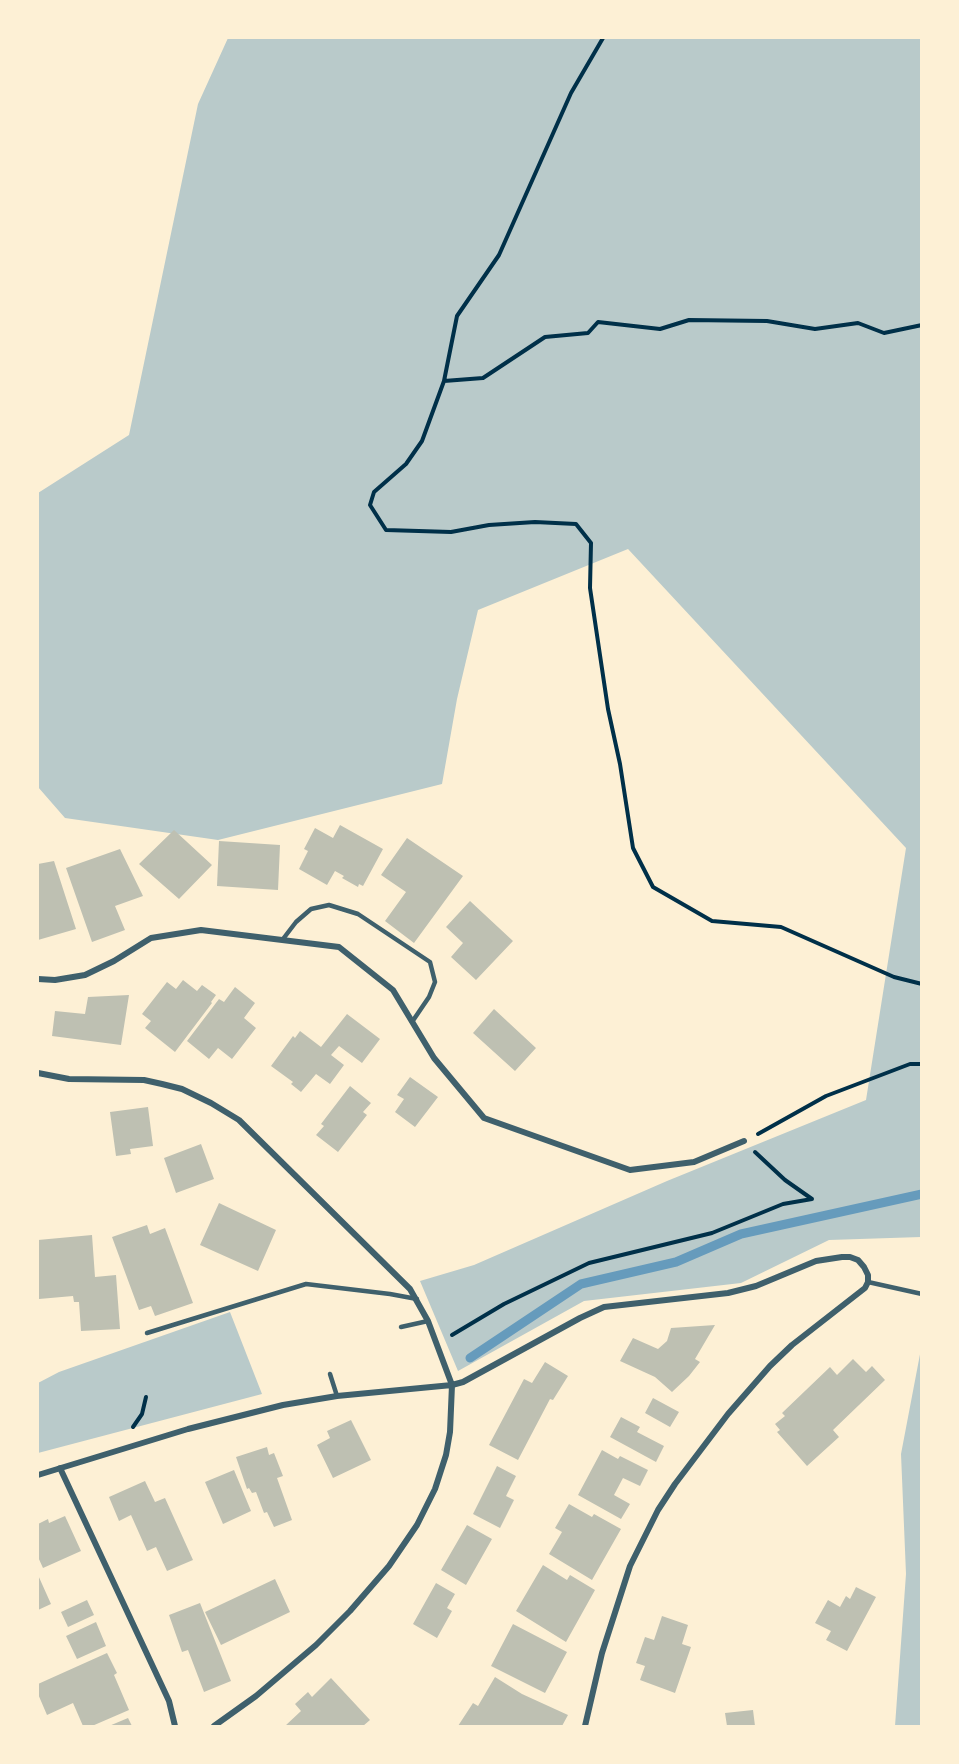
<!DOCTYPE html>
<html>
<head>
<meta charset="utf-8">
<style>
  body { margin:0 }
  #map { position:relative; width:959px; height:1764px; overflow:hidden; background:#fdf0d5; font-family:Georgia,serif }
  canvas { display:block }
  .frame { position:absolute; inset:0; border:39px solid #fdf0d5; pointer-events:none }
</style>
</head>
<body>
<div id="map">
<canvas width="959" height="1764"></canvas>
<div class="frame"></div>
</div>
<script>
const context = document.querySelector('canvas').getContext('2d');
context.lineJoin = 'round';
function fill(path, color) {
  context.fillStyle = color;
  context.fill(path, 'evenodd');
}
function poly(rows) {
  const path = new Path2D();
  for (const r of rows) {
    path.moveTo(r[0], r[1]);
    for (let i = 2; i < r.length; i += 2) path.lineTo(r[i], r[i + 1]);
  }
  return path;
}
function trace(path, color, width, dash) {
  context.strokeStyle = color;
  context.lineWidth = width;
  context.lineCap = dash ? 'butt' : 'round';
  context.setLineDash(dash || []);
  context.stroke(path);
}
fill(poly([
  [228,38,921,38,921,1237,829,1240,741,1283,584,1301,458,1371,420,1281,474,1265,667,1181,866,1100,906,848,628,549,478,610,457,699,442,784,218,840,65,818,38,787,38,493,129,435,198,104],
  [230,1312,262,1394,38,1453,38,1383,59,1372],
  [921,1349,921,1726,895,1726,906,1574,901,1454]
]), '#b9caca');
trace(poly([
  [470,1358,581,1284,676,1262,741,1234,922,1194]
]), '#669bbc', 9);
fill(poly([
  [340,825,383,849,363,886,359,884,358,887,342,878,344,876,335,871,327,885,299,869,308,851,304,849,315,828,333,838],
  [174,830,212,865,179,899,139,864],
  [407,838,463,876,414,943,385,921,406,892,381,875],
  [219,841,280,845,278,890,217,886],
  [120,849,143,896,115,906,125,930,92,942,66,868],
  [54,861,76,929,38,940,38,864],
  [470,901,513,941,476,980,451,957,463,943,446,927],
  [183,980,197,991,202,985,216,995,211,1002,212,1003,175,1052,145,1028,151,1021,142,1014,167,982,176,989],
  [235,987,255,1003,244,1018,256,1028,232,1059,218,1048,209,1059,187,1041,219,999,224,1002],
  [129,995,121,1045,52,1036,55,1011,85,1014,88,997],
  [494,1009,536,1048,515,1071,473,1033],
  [347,1014,380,1039,362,1063,339,1046,331,1055,344,1065,330,1084,316,1074,301,1092,291,1084,293,1082,271,1066,293,1036,295,1038,300,1031,321,1047],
  [410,1077,438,1097,415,1127,395,1112,404,1099,397,1095],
  [350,1086,371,1103,363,1112,367,1115,338,1152,316,1135,324,1126,321,1124],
  [148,1107,153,1146,130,1149,131,1154,116,1156,110,1112],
  [201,1144,214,1179,176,1193,164,1158],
  [219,1203,276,1230,258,1271,200,1245],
  [147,1225,150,1234,165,1228,193,1303,155,1316,151,1306,139,1310,112,1237],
  [92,1235,95,1277,116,1275,120,1329,81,1331,79,1302,74,1302,73,1296,39,1299,38,1240],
  [715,1325,695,1359,700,1362,689,1376,672,1392,655,1377,620,1361,633,1338,658,1349,667,1341,671,1328],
  [853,1359,866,1372,872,1366,885,1380,833,1430,839,1437,807,1466,777,1432,780,1430,775,1424,785,1416,782,1413,830,1367,837,1375],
  [545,1362,568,1376,553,1400,550,1399,518,1460,489,1445,524,1379,532,1383],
  [653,1398,679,1412,670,1427,645,1413],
  [621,1417,640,1427,637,1432,664,1446,656,1462,610,1437],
  [351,1420,371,1460,333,1478,317,1445,330,1438,327,1431],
  [267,1447,269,1455,274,1453,283,1476,277,1478,292,1520,274,1527,267,1512,264,1513,256,1492,252,1493,249,1488,247,1489,236,1457],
  [602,1450,618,1459,620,1456,648,1470,640,1486,623,1478,614,1495,630,1504,621,1519,578,1495],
  [497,1466,516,1476,506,1496,514,1500,500,1528,473,1514],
  [234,1470,251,1511,223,1524,205,1482],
  [145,1481,155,1502,165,1498,193,1560,167,1571,156,1547,147,1551,131,1515,119,1521,109,1497],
  [569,1504,592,1517,594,1514,621,1529,592,1580,549,1554,562,1532,555,1528],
  [65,1516,81,1551,43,1568,38,1557,38,1524,48,1519,49,1523],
  [467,1525,492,1539,466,1585,441,1570],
  [543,1565,567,1580,570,1575,595,1590,566,1642,516,1611],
  [38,1575,51,1604,38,1610],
  [275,1579,290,1612,221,1645,205,1612],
  [436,1583,455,1594,447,1608,452,1611,437,1638,413,1624],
  [856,1587,876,1597,847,1651,826,1640,831,1631,815,1623,828,1600,840,1607,846,1596,850,1599],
  [87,1600,94,1615,68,1627,61,1612],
  [200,1603,231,1681,204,1692,188,1650,182,1652,169,1615],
  [662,1616,688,1625,682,1644,691,1647,675,1693,640,1680,645,1666,636,1663,645,1637,654,1640],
  [96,1622,106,1646,77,1659,66,1636],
  [513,1624,567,1652,545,1693,491,1666],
  [107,1653,117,1673,114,1675,129,1710,92,1726,83,1726,73,1703,47,1715,38,1694,38,1684],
  [495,1677,522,1694,568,1715,562,1726,458,1726,473,1703,478,1706],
  [331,1678,370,1720,363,1726,285,1726,301,1711,295,1704,308,1692,312,1697],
  [753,1710,755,1726,727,1726,725,1713],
  [128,1718,132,1726,109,1726]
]), '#bec0b2');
trace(poly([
  [603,38,571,93,499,255,457,316,444,381,422,441,406,464,374,492,370,505,386,530,451,532,489,525,535,522,576,524,591,543,590,588,608,709,620,764,633,848,653,887,712,921,781,927,894,977,922,984],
  [444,381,483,378,545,337,588,333,598,322,660,329,689,320,767,321,815,329,858,323,884,333,922,325],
  [758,1134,826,1096,910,1064,922,1064],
  [452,1335,504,1304,589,1263,712,1233,783,1204,812,1199,785,1180,755,1152],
  [133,1427,142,1414,146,1397]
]), '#003049', 4);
trace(poly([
  [283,939,296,922,311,909,329,905,358,914,430,962,435,982,429,997,412,1022],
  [868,1282,922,1294],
  [401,1327,428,1321],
  [147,1333,306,1284,390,1294,417,1299],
  [330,1374,337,1396]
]), '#3f606c', 4.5);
trace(poly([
  [38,979,55,980,85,975,114,961,151,938,201,930,339,947,393,990,434,1058,484,1118,630,1170,694,1162,744,1141],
  [38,1073,69,1079,144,1080,162,1084,182,1089,211,1103,239,1120,410,1289,428,1321,452,1385,450,1432,446,1455,435,1489,417,1525,389,1566,350,1611,316,1645,256,1696,214,1726],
  [60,1468,169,1701,175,1726],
  [38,1475,188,1429,283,1405,337,1396,452,1385,463,1382,580,1318,604,1307,728,1293,756,1286,816,1261,842,1257,850,1257,858,1260,864,1267,868,1275,868,1282,865,1288,792,1345,770,1366,728,1414,675,1484,658,1510,630,1566,602,1653,585,1726]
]), '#3f606c', 6);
</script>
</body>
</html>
